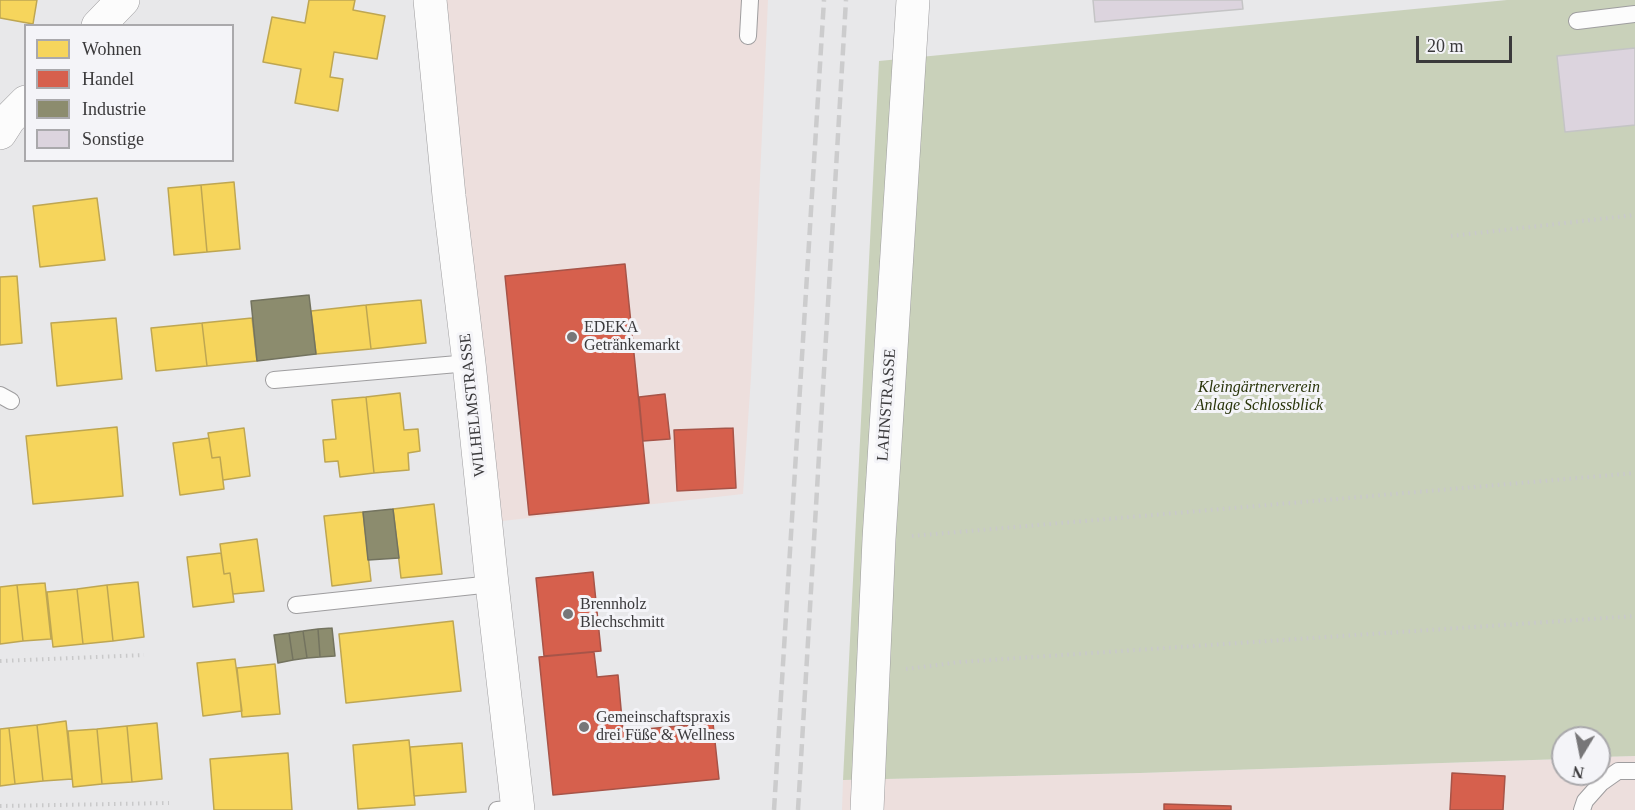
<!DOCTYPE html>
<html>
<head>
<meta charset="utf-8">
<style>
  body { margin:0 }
  #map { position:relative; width:1635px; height:810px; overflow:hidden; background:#e8e8ea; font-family:Georgia,serif }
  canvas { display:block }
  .legend { position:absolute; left:24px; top:24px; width:210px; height:138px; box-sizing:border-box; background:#f4f4f8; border:2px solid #aaa9ac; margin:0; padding:8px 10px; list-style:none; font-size:18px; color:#3a393b }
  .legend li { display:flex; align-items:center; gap:12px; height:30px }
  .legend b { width:30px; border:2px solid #aaa9ac }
  .north { position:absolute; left:1551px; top:726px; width:60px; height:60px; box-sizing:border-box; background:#f4f4f8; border:2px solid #aaa9ac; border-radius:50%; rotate:190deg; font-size:16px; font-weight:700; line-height:24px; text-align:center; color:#3a393b }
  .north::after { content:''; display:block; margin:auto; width:21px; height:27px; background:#777678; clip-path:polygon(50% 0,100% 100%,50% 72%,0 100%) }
  .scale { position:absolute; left:1416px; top:36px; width:96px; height:27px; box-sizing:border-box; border:3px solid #3a393b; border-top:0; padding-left:8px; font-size:18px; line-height:21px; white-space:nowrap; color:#3a393b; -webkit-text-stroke:4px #f4f4f8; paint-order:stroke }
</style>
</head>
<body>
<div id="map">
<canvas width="1635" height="810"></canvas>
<ul class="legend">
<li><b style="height:16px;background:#f6d55c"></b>Wohnen</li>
<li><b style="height:16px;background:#d6604d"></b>Handel</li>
<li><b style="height:16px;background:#8c8c6e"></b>Industrie</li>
<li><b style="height:16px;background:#dcd4de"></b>Sonstige</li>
</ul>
<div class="north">N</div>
<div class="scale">20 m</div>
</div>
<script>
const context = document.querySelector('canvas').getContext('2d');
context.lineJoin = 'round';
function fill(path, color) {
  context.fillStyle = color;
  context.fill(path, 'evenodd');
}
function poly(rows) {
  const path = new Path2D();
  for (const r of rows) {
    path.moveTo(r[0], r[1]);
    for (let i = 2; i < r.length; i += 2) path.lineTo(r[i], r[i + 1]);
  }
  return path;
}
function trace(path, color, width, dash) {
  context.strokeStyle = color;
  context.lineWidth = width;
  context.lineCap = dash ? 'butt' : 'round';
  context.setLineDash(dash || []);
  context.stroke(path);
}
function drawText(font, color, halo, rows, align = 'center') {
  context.font = font + ' Georgia,serif';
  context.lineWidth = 6;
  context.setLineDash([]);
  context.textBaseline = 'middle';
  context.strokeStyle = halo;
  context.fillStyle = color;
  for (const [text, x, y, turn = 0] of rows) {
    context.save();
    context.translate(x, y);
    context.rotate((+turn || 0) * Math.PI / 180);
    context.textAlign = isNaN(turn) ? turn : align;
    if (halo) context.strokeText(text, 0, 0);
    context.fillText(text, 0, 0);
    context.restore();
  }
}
fill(poly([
  [444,0,768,0,751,377,743,494,502,521,471,296],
  [1635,756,1635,810,842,810,843,780,1140,773,1563,759,1563,774,1599,774,1599,757]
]), '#eddfdd');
fill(poly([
  [1507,0,1635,0,1635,756,1599,757,1599,738,1563,738,1563,759,1140,773,843,780,879,61]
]), '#c9d1ba');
const homes = poly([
  [0,0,37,0,33,24,0,18,0,0],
  [309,0,355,0,353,10,385,16,377,59,334,52,330,77,343,79,338,111,295,103,301,69,263,62,272,17,305,23,309,0],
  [234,182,240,249,207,252,201,185,234,182],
  [201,185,207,252,174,255,168,188,201,185],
  [97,198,105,260,40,267,33,206,97,198],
  [17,276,22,343,0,345,0,277,17,276],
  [421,300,426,343,371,349,366,305,421,300],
  [366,305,371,349,316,354,311,311,366,305],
  [116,318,122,379,57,386,51,323,116,318],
  [252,318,257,361,207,366,202,323,252,318],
  [202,323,207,366,156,371,151,328,202,323],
  [400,393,404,430,418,429,420,451,408,453,409,470,374,473,366,397,400,393],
  [366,397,374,473,340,477,338,461,325,462,323,440,336,439,332,400,366,397],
  [117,427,123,496,33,504,26,436,117,427],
  [244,428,250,476,223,480,220,457,212,458,208,433,244,428],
  [209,438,212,458,220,457,224,489,180,495,173,443,209,438],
  [434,504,442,574,401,578,393,509,434,504],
  [363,512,371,581,332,586,324,516,363,512],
  [257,539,264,591,233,594,230,573,224,574,220,544,257,539],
  [221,553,224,574,230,573,234,602,193,607,187,557,221,553],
  [138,582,144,637,113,641,107,585,138,582],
  [45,583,51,639,23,641,17,585,45,583],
  [17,585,23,641,0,644,0,587,17,585],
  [107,585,113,641,83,644,77,589,107,585],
  [77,589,83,644,53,647,47,592,77,589],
  [453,621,461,691,346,703,339,634,453,621],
  [235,659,242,711,203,716,197,663,235,659],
  [275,664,280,714,242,717,237,668,275,664],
  [66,721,72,779,43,781,37,725,66,721],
  [157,723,162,779,132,782,127,726,157,723],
  [37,725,43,781,15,784,9,728,37,725],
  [127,726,132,782,102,784,97,729,127,726],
  [9,728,15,784,0,786,0,729,9,728],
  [97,729,102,784,73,787,68,731,97,729],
  [409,740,415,805,358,809,353,745,409,740],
  [462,743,466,792,414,796,410,747,462,743],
  [288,753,292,810,214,810,210,759,288,753]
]);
fill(homes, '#f6d55c');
trace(homes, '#bea652', 1.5);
const shops = poly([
  [625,264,649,503,529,515,505,276,625,264],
  [665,394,670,439,643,441,639,397,665,394],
  [733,428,736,488,677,491,674,430,733,428],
  [593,572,601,651,544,656,536,578,593,572],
  [594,652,597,677,618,675,623,731,713,723,719,779,553,795,539,657,594,652],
  [1452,773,1505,776,1503,810,1450,810,1452,773],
  [1164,804,1231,806,1231,810,1164,810,1164,804]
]);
fill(shops, '#d6604d');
trace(shops, '#a75448', 1.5);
const industry = poly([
  [309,295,316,354,257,361,251,301,309,295],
  [393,509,399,558,368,560,363,512,393,509],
  [332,628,335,656,320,657,318,629,332,628],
  [318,629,320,657,307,658,303,631,318,629],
  [303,631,307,658,293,660,289,633,303,631],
  [289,633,293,660,278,663,274,635,289,633]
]);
fill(industry, '#8c8c6e');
trace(industry, '#73735f', 1.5);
const building = poly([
  [1093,0,1242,0,1243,9,1095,22,1093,0],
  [1635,48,1635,125,1565,132,1557,56,1635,48]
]);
fill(building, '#dcd4de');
trace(building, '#c4c4c5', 1.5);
const lane = poly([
  [1577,21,1635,14],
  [748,36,750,0],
  [274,380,469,363],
  [0,395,11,401],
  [296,605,492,584],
  [497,810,518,808],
  [1582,810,1585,801,1601,783,1618,771,1635,771]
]);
const street = poly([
  [430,0,449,196,469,363,492,584,518,810],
  [98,26,123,0],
  [0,133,9,119,26,102],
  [867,810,879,539,913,0]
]);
trace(lane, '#9e9d9f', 18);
trace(street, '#9e9d9f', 34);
trace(poly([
  [1451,236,1635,215],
  [912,536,1635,473],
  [0,661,144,655],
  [906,669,960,662,1635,616],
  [0,806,169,803]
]), '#c9c9ca', 4, [1.5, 4.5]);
trace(lane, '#fcfcfc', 16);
trace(street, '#fcfcfc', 33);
trace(poly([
  [774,810,824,0],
  [798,810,846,0]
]), '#cccccd', 4.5, [12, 6]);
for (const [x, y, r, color] of [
  [572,337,6,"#777678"],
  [568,614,6,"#777678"],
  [584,727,6,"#777678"]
]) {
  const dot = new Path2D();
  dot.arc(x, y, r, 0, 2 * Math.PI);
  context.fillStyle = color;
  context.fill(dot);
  trace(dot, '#f4f4f8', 2);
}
drawText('16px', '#3a393b', '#f4f4f8', [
  ["EDEKA",584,328],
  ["Getränkemarkt",584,346],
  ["Brennholz",580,605],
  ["Blechschmitt",580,623],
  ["Gemeinschaftspraxis",596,718],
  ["drei Füße & Wellness",596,736]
], 'left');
drawText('italic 16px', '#2a350b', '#f4f4f8', [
  ["Kleingärtnerverein",1259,388],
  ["Anlage Schlossblick",1259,406]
]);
drawText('16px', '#3a393b', '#f4f4f8', [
  ["WILHELMSTRASSE",473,405,-96],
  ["LAHNSTRASSE",887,405,-86]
]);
</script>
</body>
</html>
